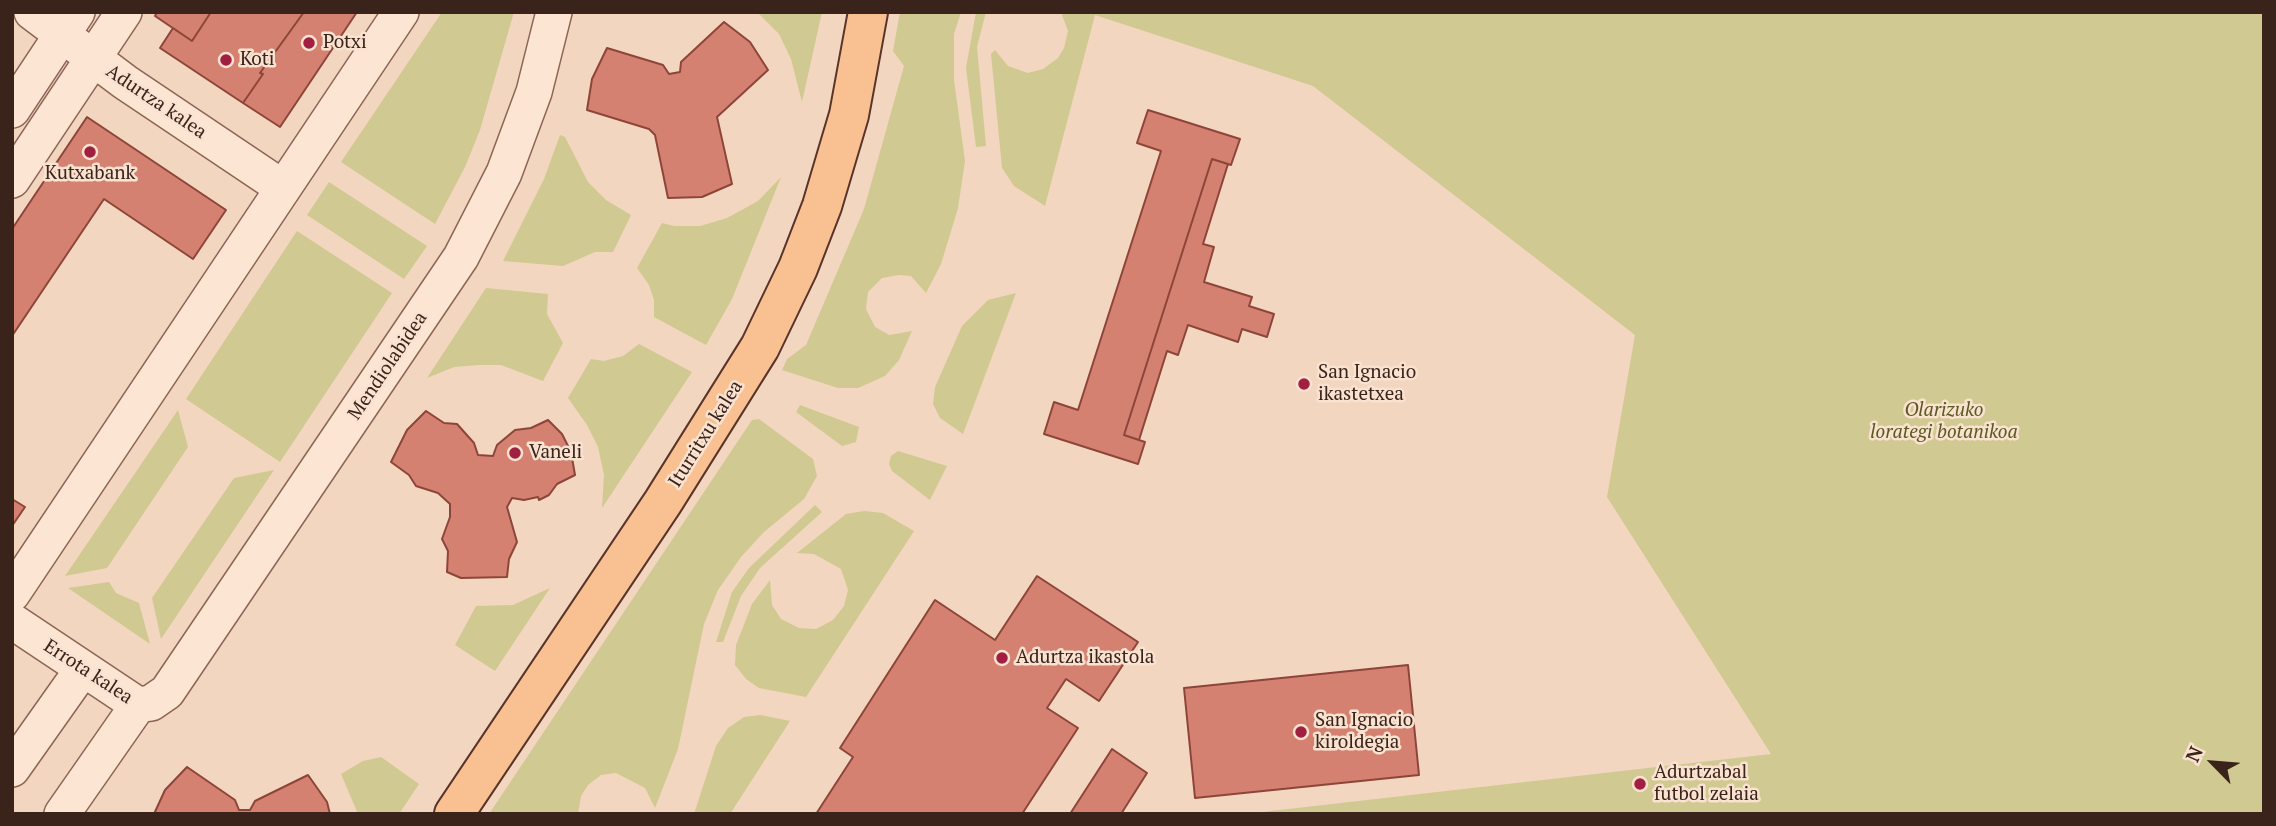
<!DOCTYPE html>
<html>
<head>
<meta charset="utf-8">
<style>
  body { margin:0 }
  #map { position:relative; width:2276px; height:826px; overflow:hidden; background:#f2d6bf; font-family:"PT Serif",serif }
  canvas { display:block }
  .frame { position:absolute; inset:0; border:14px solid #3a231b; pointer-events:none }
  .north { position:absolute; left:2178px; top:728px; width:70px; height:70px; -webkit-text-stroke:5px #f9e2cf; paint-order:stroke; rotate:295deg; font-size:19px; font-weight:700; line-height:28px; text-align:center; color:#3a231b }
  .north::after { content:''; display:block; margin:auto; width:24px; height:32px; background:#3a231b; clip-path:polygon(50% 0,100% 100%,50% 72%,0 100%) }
</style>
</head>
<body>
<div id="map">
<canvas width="2276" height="826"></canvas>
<div class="frame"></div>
<div class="north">N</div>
</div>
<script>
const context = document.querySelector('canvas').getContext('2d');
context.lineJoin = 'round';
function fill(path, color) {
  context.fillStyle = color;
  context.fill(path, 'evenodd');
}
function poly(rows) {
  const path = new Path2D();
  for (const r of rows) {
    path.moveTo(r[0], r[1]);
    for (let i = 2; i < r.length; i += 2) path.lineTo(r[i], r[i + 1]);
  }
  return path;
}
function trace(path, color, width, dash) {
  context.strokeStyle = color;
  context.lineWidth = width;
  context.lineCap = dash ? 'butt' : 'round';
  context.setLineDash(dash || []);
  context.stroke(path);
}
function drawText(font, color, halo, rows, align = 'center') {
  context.font = font + ' "PT Serif",serif';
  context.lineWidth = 5;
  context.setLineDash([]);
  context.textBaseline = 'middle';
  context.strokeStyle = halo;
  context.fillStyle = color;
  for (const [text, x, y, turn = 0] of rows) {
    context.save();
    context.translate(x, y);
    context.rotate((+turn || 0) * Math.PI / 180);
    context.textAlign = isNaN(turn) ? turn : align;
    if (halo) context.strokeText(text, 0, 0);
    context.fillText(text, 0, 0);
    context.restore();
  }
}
fill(poly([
  [442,12,514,12,480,130,465,167,435,224,341,162],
  [757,12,822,12,802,102,791,59,779,34],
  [900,12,961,12,954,34,954,80,965,161,958,208,941,264,926,293,911,276,899,275,882,278,868,292,866,309,875,327,889,335,912,331,899,360,885,376,858,388,838,388,782,370,787,359,806,345,864,209,904,66,893,51],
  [976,12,986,12,977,47,986,146,976,147,966,68],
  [1061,12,2264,12,2264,814,1244,814,1771,754,1607,497,1635,335,1313,86,1095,15,1045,206,1014,186,1002,168,991,54,995,50,1008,66,1028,73,1043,69,1058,58,1064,48,1068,31],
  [560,135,565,137,588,182,606,200,631,215,613,252,595,252,563,266,503,261,544,179],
  [781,177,732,299,706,345,654,317,654,300,649,285,637,268,662,223,674,226,700,226,727,218,758,201],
  [329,182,427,246,404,279,307,215],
  [297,231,392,293,280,462,186,399],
  [486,288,548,294,547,314,563,343,543,381,501,365,478,365,454,367,427,378],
  [1016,293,963,434,940,418,933,404,935,387,962,326,988,300],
  [639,344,692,372,602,508,604,475,598,447,587,425,568,398,591,359,604,361,623,356],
  [800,405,859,427,856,442,842,446,796,412],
  [178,410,188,447,107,568,65,576],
  [759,419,813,459,817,476,804,499,764,532,741,557,718,590,704,624,678,749,655,808,645,788,616,773,601,775,588,785,581,796,578,814,489,814,752,420],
  [898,451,947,466,930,500,892,471,889,464,891,456],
  [274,470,161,639,152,598,234,478],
  [815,505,822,512,760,568,741,596,723,642,716,642,732,592,749,568],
  [864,511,883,513,914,531,806,697,759,688,746,679,735,665,736,645,752,604,770,580,772,605,781,619,799,628,816,629,833,620,844,606,848,590,841,569,814,554,797,553,846,514],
  [109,582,116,593,139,603,150,644,68,588],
  [550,588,495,671,455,645,476,606,513,605],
  [761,715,790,721,730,814,694,814,716,746,728,728,744,717],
  [381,757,419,784,399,814,358,814,341,774,363,761]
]), '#d1c992');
const building = poly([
  [157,12,211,12,192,41,155,16,157,12],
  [211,12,304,12,260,73,263,74,243,103,160,48,173,28,192,41,211,12],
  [304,12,357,12,280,127,243,103,263,74,260,73,304,12],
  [724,22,750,42,768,70,717,117,732,184,702,197,668,198,655,135,649,129,587,110,592,79,607,48,663,65,669,74,680,72,681,62,724,22],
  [1148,110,1240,139,1231,165,1212,159,1124,435,1145,442,1138,464,1044,434,1054,402,1078,410,1161,151,1137,143,1148,110],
  [87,117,226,210,193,259,104,199,12,336,12,229,87,117],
  [1212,159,1228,164,1203,244,1214,247,1204,282,1252,297,1249,306,1274,314,1267,337,1242,329,1238,342,1188,325,1178,355,1167,351,1139,440,1124,435,1212,159],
  [426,411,444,423,457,424,474,443,478,455,493,456,497,445,515,430,531,428,548,420,562,434,571,452,575,475,557,484,549,495,539,500,538,497,524,500,512,498,507,507,517,542,509,559,507,577,461,578,447,572,448,551,442,539,450,517,450,504,438,493,416,486,409,475,391,462,407,430,426,411],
  [12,499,25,507,12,526,12,499],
  [1037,576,1138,642,1099,701,1066,679,1047,708,1078,728,1022,814,816,814,853,757,840,748,935,600,995,640,1037,576],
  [1408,665,1419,775,1195,798,1184,688,1408,665],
  [1112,749,1147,773,1121,814,1070,814,1112,749],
  [187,767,235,800,239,810,250,810,255,801,308,775,327,802,330,814,154,814,165,790,187,767]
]);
fill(building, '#d48171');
trace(building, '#8e4539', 2);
const minor = poly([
  [32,12,125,82,283,188],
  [12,110,77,12],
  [12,180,124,12],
  [12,594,401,12],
  [12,621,138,705,151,703,167,692,461,257,504,173,534,92,554,12],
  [12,769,82,670],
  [62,814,138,705]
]);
const major = poly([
  [454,814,663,502,760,347,798,268,822,206,849,115,868,12]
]);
trace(minor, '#8c6555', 38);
trace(major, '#59342a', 42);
trace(minor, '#fce5d3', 35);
trace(major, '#f9c092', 38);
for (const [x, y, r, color] of [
  [309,43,7,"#a12041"],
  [226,60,7,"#a12041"],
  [90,152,7,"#a12041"],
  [1304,384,7,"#a12041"],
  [515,453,7,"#a12041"],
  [1002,658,7,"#a12041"],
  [1301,732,7,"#a12041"],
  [1640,784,7,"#a12041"]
]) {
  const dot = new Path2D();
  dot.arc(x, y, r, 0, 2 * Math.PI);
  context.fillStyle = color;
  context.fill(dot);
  trace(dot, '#f9e2cf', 2.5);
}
drawText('19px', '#3a231b', '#f9e2cf', [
  ["Potxi",323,43],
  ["Koti",240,60],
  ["Kutxabank",90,174,"center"],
  ["San Ignacio",1318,373],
  ["ikastetxea",1318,395],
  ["Vaneli",529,453],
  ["Adurtza ikastola",1016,658],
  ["San Ignacio",1315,721],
  ["kiroldegia",1315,743],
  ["Adurtzabal",1654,773],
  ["futbol zelaia",1654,795]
], 'left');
drawText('19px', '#3a231b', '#f9e2cf', [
  ["Adurtza kalea",156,102,34],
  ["Mendiolabidea",388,366,-56],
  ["Iturritxu kalea",706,434,-58],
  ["Errota kalea",88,672,33]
]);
drawText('italic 19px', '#595920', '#f9e2cf', [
  ["Olarizuko",1944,411],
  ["lorategi botanikoa",1944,433]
]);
</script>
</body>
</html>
